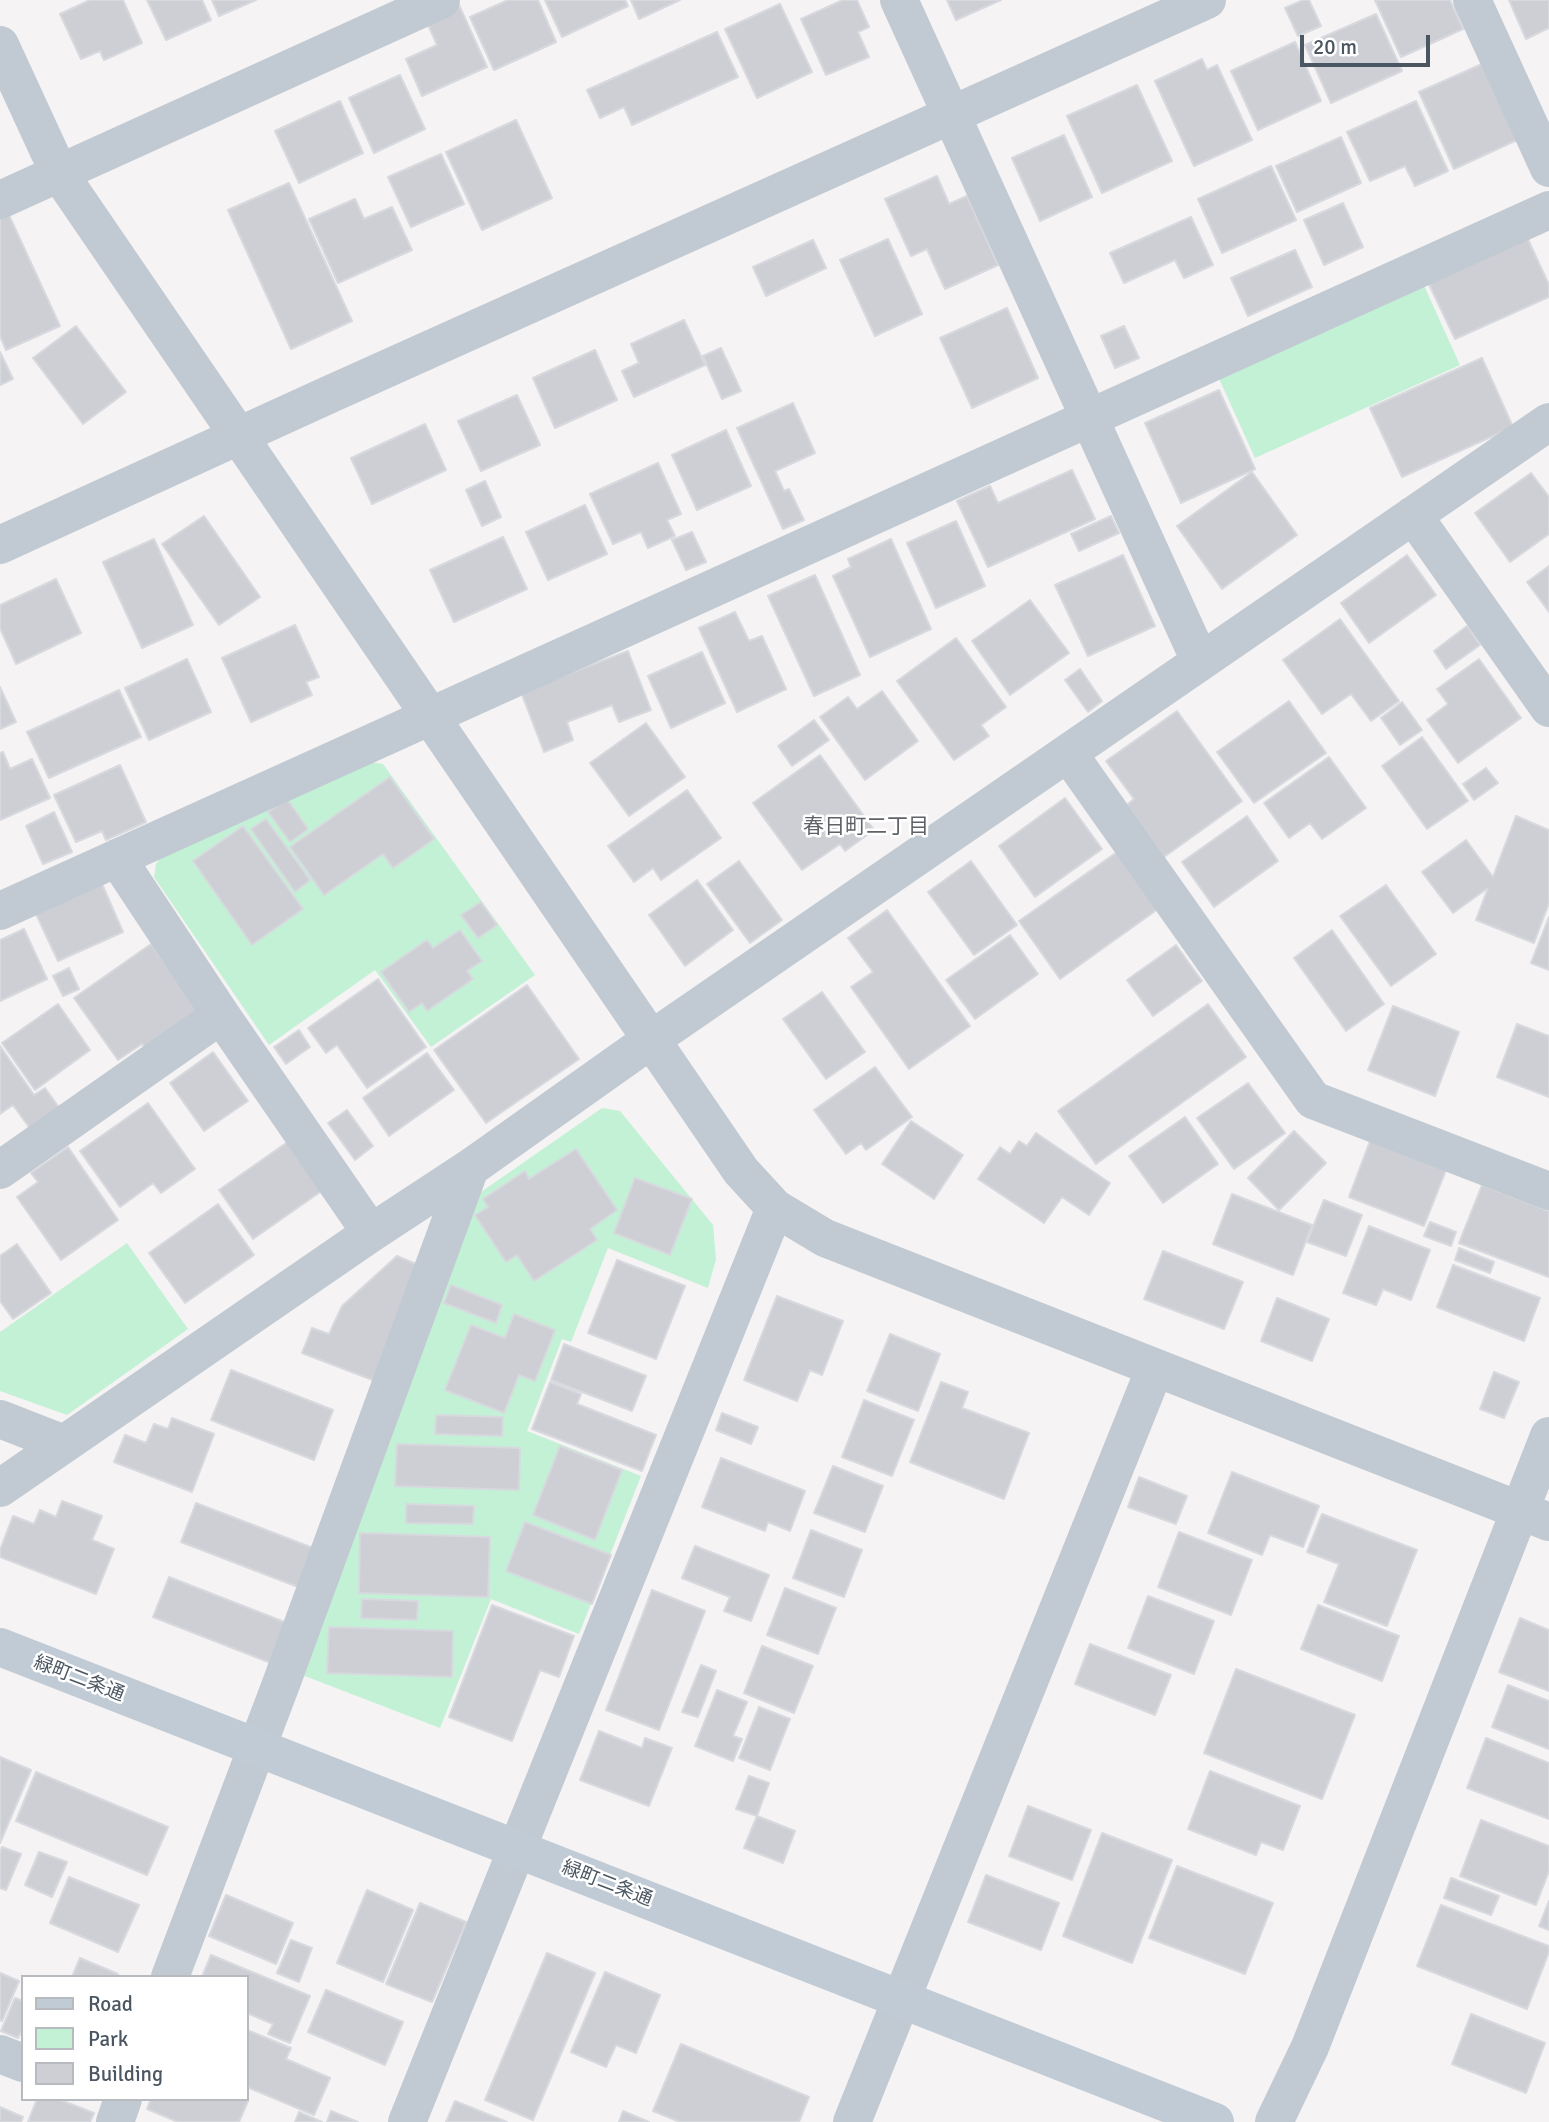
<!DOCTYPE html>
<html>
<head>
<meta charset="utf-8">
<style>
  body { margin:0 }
  #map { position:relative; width:1549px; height:2122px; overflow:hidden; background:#f5f3f3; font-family:Signika,sans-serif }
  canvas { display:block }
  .legend { position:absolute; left:21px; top:1975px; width:228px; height:126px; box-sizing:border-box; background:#fff; border:2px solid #b7bbc0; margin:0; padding:9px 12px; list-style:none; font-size:21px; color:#4a5661 }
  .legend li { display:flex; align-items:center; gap:14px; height:35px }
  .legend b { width:35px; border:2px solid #b7bbc0 }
  .scale { position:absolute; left:1300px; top:35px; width:130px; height:32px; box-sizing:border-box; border:4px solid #4a5661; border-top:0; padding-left:9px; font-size:21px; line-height:24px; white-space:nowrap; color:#4a5661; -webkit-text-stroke:5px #fff; paint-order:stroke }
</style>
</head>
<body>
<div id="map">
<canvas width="1549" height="2122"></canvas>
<ul class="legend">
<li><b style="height:9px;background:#c1cbd6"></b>Road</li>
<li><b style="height:19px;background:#c3f1d5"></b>Park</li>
<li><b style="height:19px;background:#cdcfd5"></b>Building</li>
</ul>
<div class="scale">20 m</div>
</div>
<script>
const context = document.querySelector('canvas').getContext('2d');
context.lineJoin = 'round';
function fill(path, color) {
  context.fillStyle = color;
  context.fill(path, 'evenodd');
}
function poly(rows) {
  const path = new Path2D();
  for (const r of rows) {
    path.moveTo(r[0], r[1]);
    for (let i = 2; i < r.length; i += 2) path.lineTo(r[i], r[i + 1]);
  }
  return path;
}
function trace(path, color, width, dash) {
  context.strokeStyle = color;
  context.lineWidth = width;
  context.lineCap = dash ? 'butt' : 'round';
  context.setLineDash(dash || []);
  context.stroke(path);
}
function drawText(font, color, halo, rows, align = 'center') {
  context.font = font + ' Signika,"Noto Sans JP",sans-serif';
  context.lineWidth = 5;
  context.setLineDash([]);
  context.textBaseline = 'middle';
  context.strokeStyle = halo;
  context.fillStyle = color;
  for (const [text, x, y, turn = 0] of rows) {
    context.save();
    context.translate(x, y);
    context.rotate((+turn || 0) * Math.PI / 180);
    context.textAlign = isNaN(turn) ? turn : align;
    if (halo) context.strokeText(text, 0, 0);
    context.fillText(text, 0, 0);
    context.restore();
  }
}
fill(poly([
  [1421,279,1460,365,1255,458,1216,372],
  [364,761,383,764,535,975,431,1047,375,970,269,1045,154,877,156,864,162,856],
  [602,1108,620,1111,713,1225,716,1259,708,1288,608,1248,571,1342,562,1339,527,1431,641,1476,579,1634,491,1599,440,1728,297,1673,481,1192],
  [127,1243,188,1329,67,1415,0,1391,0,1332]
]), '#c3f1d5');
const building = poly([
  [90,0,123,0,142,43,104,60,100,51,81,59,60,14,90,0],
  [147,0,202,0,211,20,166,40,147,0],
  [212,0,256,0,219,16,212,0],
  [508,0,538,0,556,42,494,70,470,17,508,0],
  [545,0,625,0,628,6,562,37,545,0],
  [631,0,680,0,639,19,631,0],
  [843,0,857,0,869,27,858,32,869,57,826,75,801,19,843,0],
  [947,0,1001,0,956,20,947,0],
  [1303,0,1309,0,1321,26,1298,36,1285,8,1303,0],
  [1375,0,1450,0,1463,29,1401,57,1375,0],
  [1509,0,1549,0,1549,28,1526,39,1509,0],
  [780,4,812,72,757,98,725,29,780,4],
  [459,5,487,67,422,96,406,59,437,45,426,20,459,5],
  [1376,14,1402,71,1331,103,1305,45,1376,14],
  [717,32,738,77,632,125,624,107,600,118,587,90,717,32],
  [1295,42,1321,101,1258,130,1231,71,1295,42],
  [1202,59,1207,70,1217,65,1252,140,1194,166,1155,81,1202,59],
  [1482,64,1517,140,1454,169,1419,92,1482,64],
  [400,75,425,129,374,153,349,98,400,75],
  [1137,85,1172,161,1102,193,1067,116,1137,85],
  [340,101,363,153,299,183,275,131,340,101],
  [1416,101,1448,171,1415,186,1405,166,1370,181,1347,132,1416,101],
  [516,120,552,198,482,230,446,152,516,120],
  [1064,135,1092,197,1040,221,1012,158,1064,135],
  [1341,137,1361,183,1297,212,1276,166,1341,137],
  [441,154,464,204,411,227,388,177,441,154],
  [1271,166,1296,220,1222,253,1198,199,1271,166],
  [937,176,949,204,967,196,998,265,945,289,927,249,911,256,885,199,937,176],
  [289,183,352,321,291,349,228,210,289,183],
  [355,199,364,219,392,207,412,250,338,283,309,219,355,199],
  [1343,203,1363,247,1324,265,1304,220,1343,203],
  [8,213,60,326,6,350,0,336,0,217,8,213],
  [1191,217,1213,265,1184,278,1175,260,1124,283,1110,253,1191,217],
  [1526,235,1549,285,1549,297,1455,339,1427,280,1526,235],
  [888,239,922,314,875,336,840,260,888,239],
  [813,240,826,268,766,296,753,267,813,240],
  [1295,250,1312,287,1248,316,1231,278,1295,250],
  [1007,308,1038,378,972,408,940,338,1007,308],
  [684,320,705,365,634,397,622,371,639,363,631,344,684,320],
  [76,326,126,392,83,424,33,358,76,326],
  [1124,326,1139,358,1115,368,1101,336,1124,326],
  [721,348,741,391,722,399,703,356,721,348],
  [595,350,617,400,555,428,533,378,595,350],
  [0,352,13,379,0,385,0,352],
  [1482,358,1513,427,1402,477,1370,408,1482,358],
  [1219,390,1255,469,1181,503,1145,423,1219,390],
  [517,395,540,445,481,471,458,421,517,395],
  [793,403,815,453,775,471,784,491,789,489,804,520,783,529,737,428,793,403],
  [425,424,446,470,372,504,351,458,425,424],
  [726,430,751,486,697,510,672,455,726,430],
  [658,463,681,514,667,520,675,536,648,548,641,532,613,544,590,494,658,463],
  [1072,470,1095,519,988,567,957,501,990,486,998,503,1072,470],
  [1252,472,1297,535,1222,589,1177,526,1252,472],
  [1531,473,1549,497,1549,534,1510,562,1475,513,1531,473],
  [485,481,501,517,482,526,466,490,485,481],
  [585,505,607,554,548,580,526,532,585,505],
  [204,516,260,597,219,625,162,544,204,516],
  [1111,516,1119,533,1079,551,1071,534,1111,516],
  [956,521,985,586,936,608,907,543,956,521],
  [692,532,706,562,686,570,672,540,692,532],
  [503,537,527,589,454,622,430,570,503,537],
  [154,539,193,625,142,648,103,562,154,539],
  [891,539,931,629,870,657,833,576,851,567,848,559,891,539],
  [1123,555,1155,626,1088,656,1055,585,1123,555],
  [1407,555,1436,595,1369,643,1341,603,1407,555],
  [1549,566,1549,612,1527,582,1549,566],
  [815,575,860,675,814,696,768,596,815,575],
  [56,579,81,633,16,664,0,628,0,605,56,579],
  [1030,600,1069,653,1010,695,972,641,1030,600],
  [735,612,749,641,762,636,786,689,737,712,699,628,735,612],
  [1340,619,1399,701,1371,721,1351,694,1322,714,1283,660,1340,619],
  [295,625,319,677,306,682,312,695,251,722,222,658,295,625],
  [1467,626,1480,645,1446,669,1434,651,1467,626],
  [956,638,1006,707,981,725,989,736,954,760,897,681,956,638],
  [628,651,651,710,619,722,612,705,567,722,573,740,544,752,521,692,628,651],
  [702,652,725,703,671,728,648,676,702,652],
  [187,659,211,712,149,740,125,688,187,659],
  [1479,659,1521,718,1458,763,1427,720,1448,704,1437,689,1479,659],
  [1080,669,1102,701,1088,712,1065,680,1080,669],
  [0,687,16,722,0,729,0,687],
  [119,690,141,737,49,778,27,732,119,690],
  [882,691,918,741,865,780,820,717,848,697,857,709,882,691],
  [1289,701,1326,753,1254,803,1217,752,1289,701],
  [1402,702,1422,730,1400,745,1381,718,1402,702],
  [1177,711,1242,801,1164,857,1127,805,1134,799,1106,761,1177,711],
  [814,720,829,740,792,766,778,746,814,720],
  [646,723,685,777,629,816,590,763,646,723],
  [1422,737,1468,801,1427,829,1382,766,1422,737],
  [3,752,10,769,32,759,50,798,0,820,0,753,3,752],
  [820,755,874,830,845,851,840,844,802,870,753,803,820,755],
  [1329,757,1366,808,1322,839,1310,823,1289,838,1264,803,1329,757],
  [120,765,146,822,106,840,102,831,76,842,54,795,120,765],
  [1486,768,1498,783,1474,800,1463,784,1486,768],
  [390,777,434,839,393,868,383,854,324,895,290,847,390,777],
  [687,790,721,838,661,880,653,868,634,882,608,846,687,790],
  [1065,798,1102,849,1035,897,999,846,1065,798],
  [287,799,308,829,290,842,268,812,287,799],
  [54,812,72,852,43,864,26,826,54,812],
  [1247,816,1278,861,1214,907,1182,862,1247,816],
  [1516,816,1549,830,1549,903,1534,943,1476,920,1488,888,1453,913,1422,872,1466,840,1493,877,1516,816],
  [266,819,310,880,295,892,251,829,266,819],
  [243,826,303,909,252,945,193,861,243,826],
  [1117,852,1158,909,1060,979,1019,921,1117,852],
  [739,861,782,920,750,943,707,884,739,861],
  [971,861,1017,925,974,955,928,892,971,861],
  [697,880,733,930,685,966,649,915,697,880],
  [102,884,123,932,58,961,36,914,102,884],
  [1386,885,1436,954,1391,986,1340,916,1386,885],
  [481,902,497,925,478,938,461,915,481,902],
  [887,910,970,1026,909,1069,851,987,873,972,848,938,887,910],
  [1549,917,1549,970,1531,963,1549,917],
  [24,929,47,979,0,1001,0,940,24,929],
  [460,930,482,961,467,971,473,979,427,1011,422,1003,409,1012,381,972,427,940,433,948,460,930],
  [1332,930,1384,1004,1346,1031,1294,958,1332,930],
  [1010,935,1038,974,975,1019,946,980,1010,935],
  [151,944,202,1015,149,1052,142,1044,118,1060,74,998,151,944],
  [1176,945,1202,981,1153,1016,1127,980,1176,945],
  [69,968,79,989,63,996,53,976,69,968],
  [378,979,426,1047,367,1088,337,1045,326,1053,308,1028,378,979],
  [527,985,579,1059,486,1123,434,1050,527,985],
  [822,992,865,1052,826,1079,783,1019,822,992],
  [58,1004,90,1050,35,1090,2,1043,58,1004],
  [1208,1004,1246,1057,1096,1164,1058,1111,1208,1004],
  [1393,1006,1459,1032,1435,1096,1368,1070,1393,1006],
  [1517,1024,1549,1036,1549,1097,1497,1077,1517,1024],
  [299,1030,310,1047,286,1064,274,1047,299,1030],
  [0,1046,34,1095,45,1088,63,1113,34,1134,13,1105,0,1114,0,1046],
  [213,1052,248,1101,204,1131,170,1083,213,1052],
  [427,1053,454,1090,389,1136,363,1098,427,1053],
  [875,1067,912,1117,866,1150,861,1143,846,1154,814,1110,875,1067],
  [1248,1083,1285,1133,1234,1169,1197,1118,1248,1083],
  [148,1103,195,1169,161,1193,153,1183,120,1207,80,1151,148,1103],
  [347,1110,373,1146,355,1160,328,1123,347,1110],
  [1185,1117,1218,1164,1163,1203,1129,1156,1185,1117],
  [911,1121,963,1155,934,1199,882,1164,911,1121],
  [1294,1131,1326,1163,1279,1210,1248,1178,1294,1131],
  [1036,1133,1110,1183,1089,1215,1062,1197,1044,1223,978,1179,1000,1147,1010,1154,1019,1141,1027,1146,1036,1133],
  [289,1141,323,1190,253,1239,219,1190,289,1141],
  [1370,1141,1446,1170,1424,1226,1349,1197,1370,1141],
  [68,1147,118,1220,61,1260,17,1197,38,1182,31,1173,68,1147],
  [576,1149,617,1210,590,1229,597,1240,534,1281,517,1255,506,1262,475,1215,488,1207,483,1199,525,1171,529,1179,576,1149],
  [635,1178,692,1199,670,1255,614,1233,635,1178],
  [1482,1185,1549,1211,1549,1277,1459,1243,1482,1185],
  [1232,1194,1312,1225,1293,1275,1213,1244,1232,1194],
  [1324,1200,1362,1215,1346,1256,1307,1242,1324,1200],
  [218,1204,254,1255,185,1303,149,1253,218,1204],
  [1430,1222,1456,1232,1451,1246,1424,1236,1430,1222],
  [1369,1226,1430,1250,1411,1300,1383,1289,1376,1305,1343,1293,1369,1226],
  [17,1244,51,1293,13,1319,0,1301,0,1256,17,1244],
  [1459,1248,1494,1262,1490,1273,1455,1260,1459,1248],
  [1163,1251,1243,1282,1224,1329,1144,1299,1163,1251],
  [397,1256,423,1267,378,1382,302,1353,312,1328,329,1334,342,1306,397,1256],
  [617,1260,685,1286,656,1359,588,1333,617,1260],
  [1453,1265,1540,1298,1524,1341,1437,1307,1453,1265],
  [451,1285,502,1305,496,1323,444,1303,451,1285],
  [777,1296,843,1321,822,1375,810,1370,797,1401,744,1380,777,1296],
  [1277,1298,1329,1319,1312,1361,1261,1341,1277,1298],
  [514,1314,555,1330,535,1381,519,1375,504,1413,445,1390,471,1325,505,1338,514,1314],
  [890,1334,940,1354,918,1411,867,1391,890,1334],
  [564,1344,646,1376,632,1411,551,1380,564,1344],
  [231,1370,333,1410,314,1460,211,1420,231,1370],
  [1494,1372,1519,1382,1504,1418,1480,1409,1494,1372],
  [550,1382,581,1394,577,1404,656,1435,642,1471,532,1429,550,1382],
  [941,1382,968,1392,962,1408,1029,1433,1004,1499,910,1462,941,1382],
  [864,1400,914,1420,892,1476,842,1457,864,1400],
  [722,1413,758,1427,751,1444,716,1430,722,1413],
  [436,1415,503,1417,502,1436,435,1434,436,1415],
  [172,1418,214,1434,192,1492,114,1462,125,1435,146,1443,154,1424,168,1429,172,1418],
  [397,1444,520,1448,519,1490,395,1486,397,1444],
  [560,1446,622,1470,595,1540,533,1515,560,1446],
  [721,1458,805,1491,790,1531,768,1522,765,1531,702,1507,721,1458],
  [833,1466,883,1486,865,1532,814,1513,833,1466],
  [1232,1472,1319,1506,1303,1547,1270,1535,1262,1555,1208,1533,1232,1472],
  [1139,1477,1187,1496,1176,1524,1128,1507,1139,1477],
  [62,1501,102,1516,92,1540,114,1549,96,1594,0,1557,0,1550,13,1516,34,1524,40,1510,56,1517,62,1501],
  [196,1503,313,1548,298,1587,181,1542,196,1503],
  [406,1504,474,1506,473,1524,406,1523,406,1504],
  [1322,1514,1417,1550,1387,1626,1324,1602,1339,1564,1307,1552,1322,1514],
  [525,1522,611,1555,592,1604,506,1571,525,1522],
  [811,1530,862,1550,844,1597,793,1578,811,1530],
  [1179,1532,1252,1560,1231,1615,1158,1587,1179,1532],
  [360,1533,490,1537,488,1597,359,1593,360,1533],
  [695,1546,769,1575,751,1621,724,1611,730,1597,682,1578,695,1546],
  [169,1577,287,1623,271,1663,153,1617,169,1577],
  [785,1588,836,1608,818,1654,767,1635,785,1588],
  [652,1590,705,1611,659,1730,606,1710,652,1590],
  [1148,1596,1214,1621,1194,1674,1128,1648,1148,1596],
  [362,1599,418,1601,417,1620,361,1618,362,1599],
  [492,1605,574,1636,559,1677,540,1670,512,1741,449,1717,492,1605],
  [1318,1605,1399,1636,1382,1681,1301,1649,1318,1605],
  [1520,1618,1549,1630,1549,1691,1499,1672,1520,1618],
  [329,1627,453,1631,452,1677,327,1673,329,1627],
  [1090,1644,1171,1675,1155,1715,1075,1684,1090,1644],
  [762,1646,813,1666,794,1713,744,1693,762,1646],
  [701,1665,716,1671,698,1717,682,1712,701,1665],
  [1236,1669,1355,1715,1322,1799,1204,1753,1236,1669],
  [1508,1685,1549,1701,1549,1749,1492,1727,1508,1685],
  [717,1690,747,1702,733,1736,742,1739,733,1761,695,1746,717,1690],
  [759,1707,790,1719,770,1770,739,1758,759,1707],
  [599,1731,642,1748,645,1738,672,1748,649,1806,580,1780,599,1731],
  [1486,1738,1549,1763,1549,1819,1467,1788,1486,1738],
  [0,1757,31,1770,0,1843,0,1757],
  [1210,1771,1300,1806,1283,1850,1261,1842,1256,1855,1188,1829,1210,1771],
  [36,1772,168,1827,147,1875,16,1821,36,1772],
  [749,1776,769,1783,757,1816,736,1809,749,1776],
  [1028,1806,1091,1830,1072,1880,1009,1856,1028,1806],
  [757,1816,795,1831,783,1863,744,1848,757,1816],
  [1481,1820,1549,1846,1549,1871,1536,1905,1460,1876,1481,1820],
  [1102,1833,1172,1860,1132,1963,1063,1936,1102,1833],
  [2,1847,21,1854,6,1890,0,1888,0,1853,2,1847],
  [39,1852,67,1862,52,1897,25,1885,39,1852],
  [1177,1866,1273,1903,1245,1974,1149,1938,1177,1866],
  [986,1875,1059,1903,1041,1950,968,1922,986,1875],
  [69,1877,139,1905,118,1952,50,1923,69,1877],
  [1451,1878,1499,1896,1491,1915,1444,1898,1451,1878],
  [367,1890,413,1910,383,1982,337,1963,367,1890],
  [226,1895,293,1923,276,1964,209,1936,226,1895],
  [1549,1901,1549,1930,1539,1926,1549,1901],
  [420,1903,466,1922,432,2002,386,1984,420,1903],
  [1441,1905,1549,1946,1549,1952,1527,2009,1417,1966,1441,1905],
  [291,1940,312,1948,299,1982,277,1973,291,1940],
  [547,1953,595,1973,533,2120,485,2100,547,1953],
  [211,1955,310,1996,290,2043,268,2034,273,2024,247,2013,247,1977,202,1977,211,1955],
  [80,1958,118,1974,117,1977,72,1977,80,1958],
  [605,1972,660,1995,636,2053,616,2045,606,2067,571,2052,605,1972],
  [0,1973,19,1981,2,2021,0,2020,0,1973],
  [326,1990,403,2022,385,2065,308,2032,326,1990],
  [15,1998,23,2001,23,2028,18,2038,1,2031,15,1998],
  [1471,2014,1545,2043,1526,2093,1452,2064,1471,2014],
  [247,2030,291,2048,286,2059,330,2078,314,2115,247,2087,247,2030],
  [681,2044,809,2097,799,2122,680,2122,653,2111,681,2044],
  [37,2099,58,2099,94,2113,90,2122,28,2122,37,2099],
  [151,2099,245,2099,248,2101,239,2122,178,2122,147,2109,151,2099],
  [455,2101,507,2122,446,2122,455,2101],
  [0,2107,23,2117,21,2122,0,2122,0,2107],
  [331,2111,358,2122,327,2122,331,2111],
  [623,2111,649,2122,619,2122,623,2111],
  [299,2112,322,2122,295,2122,299,2112]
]);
fill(building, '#cdcfd5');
trace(building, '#d7d9de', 2);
trace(poly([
  [899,0,1200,661],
  [1472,0,1549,168],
  [0,45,59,173,741,1171,775,1208,825,1238,1549,1522],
  [0,200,441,0],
  [1413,515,1549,708],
  [0,545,326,396,1207,0],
  [1068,753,1313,1100,1549,1191],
  [117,858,221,1015,371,1233],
  [0,911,1549,210],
  [0,1170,221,1015],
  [0,1419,64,1444],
  [0,1488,371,1233,470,1168,652,1039,1549,422],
  [170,1977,281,1684,470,1168],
  [0,2054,23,2063],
  [115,2122,123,2099],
  [407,2122,775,1208],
  [852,2122,1155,1368],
  [1274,2122,1310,2047,1549,1436]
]), '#c1cad2', 38);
trace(poly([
  [0,1647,1215,2122]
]), '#c1cbd6', 38);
drawText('19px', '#4a5661', '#fff', [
  ["緑町二条通",79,1679,21],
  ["緑町二条通",607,1884,21]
]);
drawText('21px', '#5f6368', '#fff', [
  ["春日町二丁目",866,827]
]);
</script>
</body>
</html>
